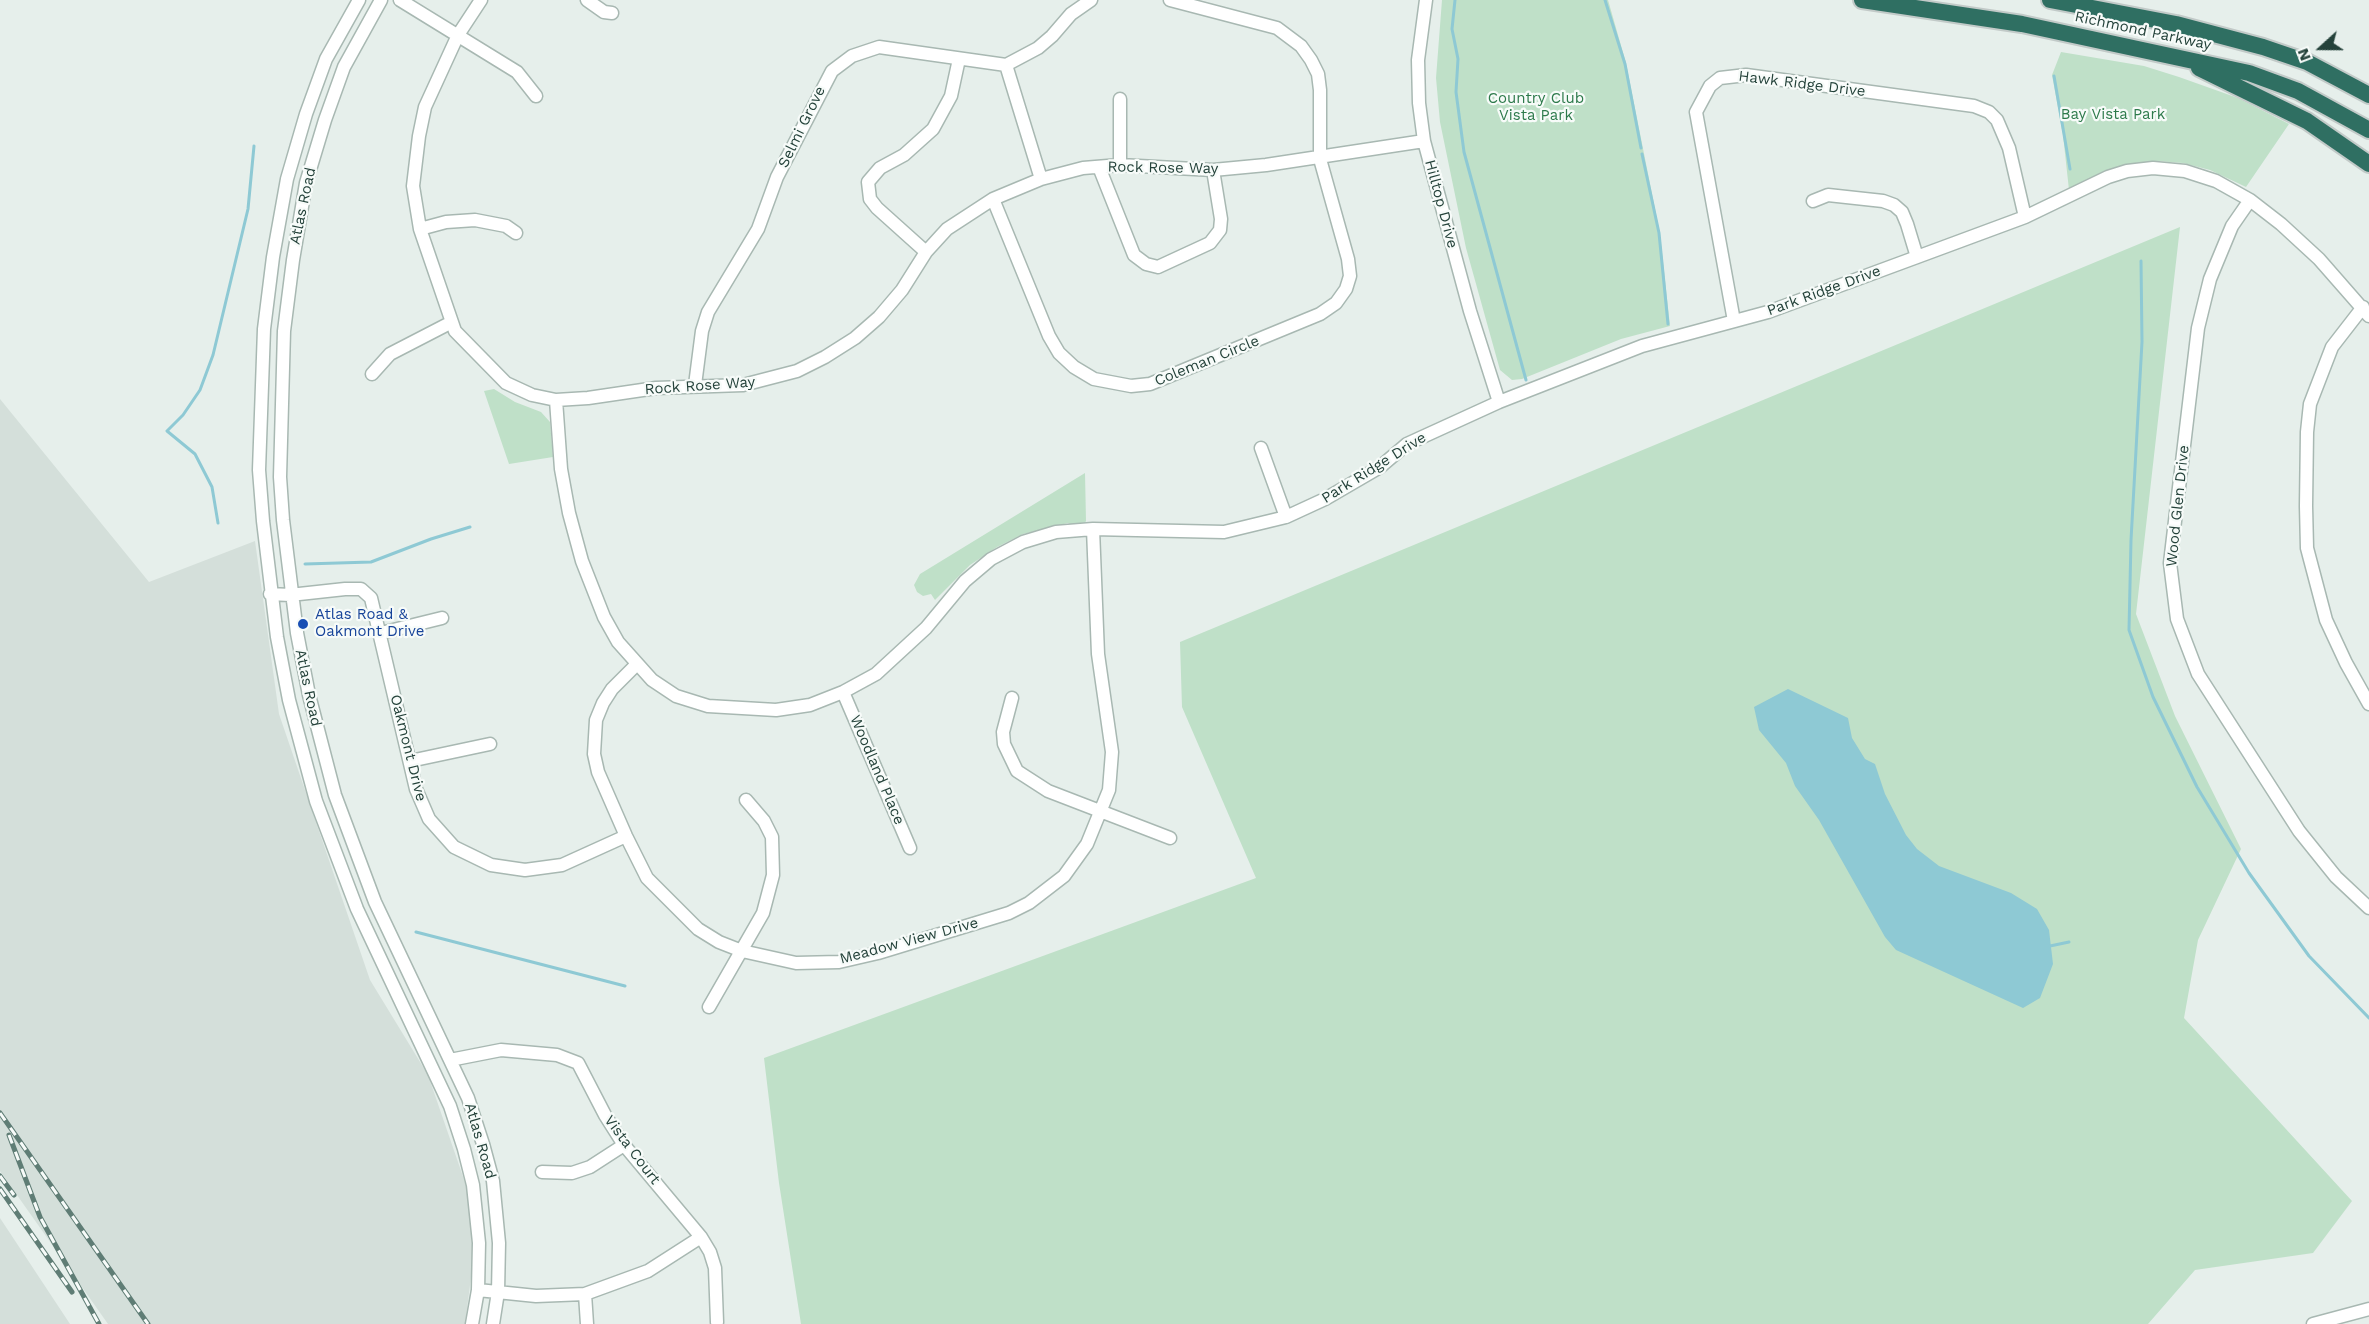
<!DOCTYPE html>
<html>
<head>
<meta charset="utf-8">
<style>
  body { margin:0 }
  #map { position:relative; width:2369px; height:1324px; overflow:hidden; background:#e6efeb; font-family:"Work Sans",sans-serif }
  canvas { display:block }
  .north { position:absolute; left:2291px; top:18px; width:60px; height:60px; -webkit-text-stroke:4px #f7fbf9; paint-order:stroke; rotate:249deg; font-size:16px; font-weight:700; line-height:24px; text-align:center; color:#24423a }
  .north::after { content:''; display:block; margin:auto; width:21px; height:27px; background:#24423a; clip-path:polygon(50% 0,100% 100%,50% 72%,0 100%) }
</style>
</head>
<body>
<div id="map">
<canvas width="2369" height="1324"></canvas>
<div class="north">N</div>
</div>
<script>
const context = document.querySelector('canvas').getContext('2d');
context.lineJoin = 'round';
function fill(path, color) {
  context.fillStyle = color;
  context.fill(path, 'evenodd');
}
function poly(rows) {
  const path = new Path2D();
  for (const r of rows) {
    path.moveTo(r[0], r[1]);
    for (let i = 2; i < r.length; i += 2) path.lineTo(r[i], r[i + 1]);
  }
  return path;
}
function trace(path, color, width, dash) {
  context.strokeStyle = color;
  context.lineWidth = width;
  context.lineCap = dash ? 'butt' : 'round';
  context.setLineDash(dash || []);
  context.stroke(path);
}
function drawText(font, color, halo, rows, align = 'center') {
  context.font = font + ' "Work Sans",sans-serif';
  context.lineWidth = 4.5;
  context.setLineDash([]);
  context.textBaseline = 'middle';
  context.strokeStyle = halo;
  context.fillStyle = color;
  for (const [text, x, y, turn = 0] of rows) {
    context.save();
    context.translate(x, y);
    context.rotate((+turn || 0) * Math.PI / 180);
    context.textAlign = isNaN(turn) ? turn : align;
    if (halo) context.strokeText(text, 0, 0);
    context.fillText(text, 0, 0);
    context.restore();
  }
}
fill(poly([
  [0,399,149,582,255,541,279,714,370,980,428,1075,469,1194,473,1262,465,1324,108,1324,0,1171],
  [0,1218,70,1324,0,1324]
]), '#d4dfda');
fill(poly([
  [1442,0,1608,0,1626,63,1660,234,1670,326,1621,339,1522,379,1512,380,1500,370,1466,248,1440,122,1436,78],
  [2061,52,2144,66,2179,77,2238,98,2289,124,2246,187,2210,170,2183,163,2157,161,2117,168,2069,190,2063,135,2052,75],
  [2180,227,2136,614,2175,716,2241,849,2198,940,2184,1018,2352,1201,2313,1253,2195,1270,2148,1324,801,1324,779,1183,764,1058,1256,878,1182,707,1180,642],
  [494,389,515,402,541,412,550,422,553,457,509,464,484,391],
  [1085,473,1086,521,1081,530,1068,523,1023,534,997,547,970,565,935,600,931,594,923,596,917,592,914,585,920,574]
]), '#bfe0c8');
fill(poly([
  [1788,689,1848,718,1852,738,1865,759,1875,764,1885,794,1906,835,1917,849,1939,866,2011,893,2037,909,2049,930,2053,964,2040,998,2023,1008,1896,950,1885,937,1819,820,1795,786,1786,763,1759,730,1754,707]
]), '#8ec9d4');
trace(poly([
  [1455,0,1452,29,1458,59,1456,92,1464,152,1526,380],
  [1605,0,1625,64,1641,148],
  [2054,76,2070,169],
  [1642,154,1659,233,1668,324],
  [2141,261,2142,342,2131,540,2129,630,2153,697,2197,787,2249,873,2309,956,2369,1018],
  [218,523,212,487,195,454,167,431,183,415,200,390,213,355,248,209,254,146],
  [305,564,371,562,431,539,470,527],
  [416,932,625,986],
  [2050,946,2069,942]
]), '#8ec9d4', 3);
const minor = poly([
  [359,0,326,59,306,114,287,179,273,257,264,329,259,470,263,521,277,637,289,700,316,801,357,909,450,1106,464,1149,473,1185,479,1243,478,1290,472,1324],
  [381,0,344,67,325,120,306,183,293,260,284,331,280,477,283,520,297,633,309,695,335,795,375,902,468,1098,483,1144,493,1181,499,1243,498,1292,493,1324],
  [400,0,517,72,536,96],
  [481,0,458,35,425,107,419,136,413,186,420,229,455,331,506,383,532,395,556,400,588,398,656,388,743,385,797,371,825,357,855,338,879,317,902,290,926,252,947,229,993,199,1041,179,1083,168,1120,165,1213,170,1266,165,1424,141],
  [587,0,604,12,612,13],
  [1426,0,1418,60,1419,103,1424,141,1470,311,1499,402],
  [1006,65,1041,179],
  [1120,99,1120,165],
  [1099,167,1134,255,1146,264,1158,267,1210,243,1220,230,1221,219,1213,170],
  [993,199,1049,336,1059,353,1074,367,1094,379,1131,386,1150,384,1320,314,1336,303,1346,289,1350,276,1348,259,1320,159,1320,90,1318,74,1311,60,1301,46,1277,28,1170,0],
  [2250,200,2232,226,2210,279,2198,328,2170,563,2177,619,2198,674,2299,831,2336,877,2369,908],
  [1813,201,1828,195,1883,201,1894,205,1902,212,1907,224,1917,257],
  [420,229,446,222,475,220,506,226,516,233],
  [926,252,877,208,870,199,868,182,880,168,904,155,933,129,951,96,959,59],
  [2363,307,2332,347,2310,404,2307,432,2306,506,2307,548,2326,620,2346,663,2369,704],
  [1734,321,1696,112,1710,86,1720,78,1746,75,1974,106,1989,112,1997,120,2009,148,2025,217],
  [372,374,390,354,450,323],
  [695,385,702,331,708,312,758,229,777,177,832,71,852,56,879,47,1006,65,1038,48,1052,36,1071,14,1091,0],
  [556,400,561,469,569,513,582,561,604,617,618,642,652,680,676,696,708,706,776,710,810,705,843,692,876,674,926,628,965,581,991,559,1023,542,1056,532,1093,529,1224,532,1286,517,1325,499,1380,467,1407,444,1499,402,1642,346,1768,312,1917,257,2025,217,2108,177,2127,171,2153,168,2185,171,2216,181,2250,200,2281,224,2319,259,2369,316],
  [1261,448,1286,517],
  [270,594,290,595,345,589,361,589,371,598,416,789,429,819,454,847,491,865,525,870,562,865,626,836],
  [381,633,442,618],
  [636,665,612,689,603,703,596,720,594,754,598,772,626,836,647,878,698,929,719,942,742,951,796,963,839,962,878,953,1009,913,1029,903,1064,876,1087,844,1109,790,1112,752,1098,654,1093,529],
  [843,692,910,848],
  [1012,698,1003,732,1004,744,1017,771,1048,791,1170,838],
  [410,761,490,744],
  [709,1007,763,913,773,875,772,837,764,821,746,800],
  [450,1060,501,1050,557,1055,578,1063,605,1115,624,1145,701,1237,710,1252,715,1268,717,1322],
  [542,1172,572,1173,590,1167,624,1145],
  [478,1290,536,1296,585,1294,648,1271,701,1237],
  [585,1294,587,1324],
  [2313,1324,2369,1309]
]);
const highway = poly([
  [1862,0,2022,24,2249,73,2298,91,2369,130],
  [2050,0,2176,24,2263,47,2307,62,2369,95],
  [2199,68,2307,121,2369,164]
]);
trace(minor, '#a8b8b2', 15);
trace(highway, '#c2cac8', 20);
trace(minor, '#fff', 12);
trace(highway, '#2f6f62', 16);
const rail = poly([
  [0,1113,148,1324],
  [9,1135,40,1217,99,1324],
  [0,1176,14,1195],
  [0,1189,72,1292]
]);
trace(rail, '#5f7d75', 5);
trace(rail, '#f7fbf9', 3, [9]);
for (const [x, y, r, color] of [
  [303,624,6,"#1a4fb4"]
]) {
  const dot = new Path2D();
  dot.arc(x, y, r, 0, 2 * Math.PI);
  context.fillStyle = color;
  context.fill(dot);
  trace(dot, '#f7fbf9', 2);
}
drawText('15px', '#24423a', '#f7fbf9', [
  ["Richmond Parkway",2143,31,12],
  ["Hawk Ridge Drive",1802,84,7],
  ["Selmi Grove",802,127,-64],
  ["Rock Rose Way",1163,168,1],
  ["Hilltop Drive",1441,204,75],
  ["Atlas Road",303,206,-78],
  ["Park Ridge Drive",1824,291,-20],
  ["Coleman Circle",1207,361,-22],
  ["Rock Rose Way",700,386,-4],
  ["Park Ridge Drive",1374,468,-32],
  ["Wood Glen Drive",2178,506,-84],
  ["Atlas Road",308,688,78],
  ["Oakmont Drive",408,748,76],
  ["Woodland Place",877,770,67],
  ["Meadow View Drive",909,941,-15],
  ["Atlas Road",480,1141,74],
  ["Vista Court",632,1150,53]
]);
drawText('15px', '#2d7a4b', '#f7fbf9', [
  ["Country Club",1536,99],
  ["Vista Park",1536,116],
  ["Bay Vista Park",2113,115]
]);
drawText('15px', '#164399', '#f7fbf9', [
  ["Atlas Road &",315,615],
  ["Oakmont Drive",315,632]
], 'left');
</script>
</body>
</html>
